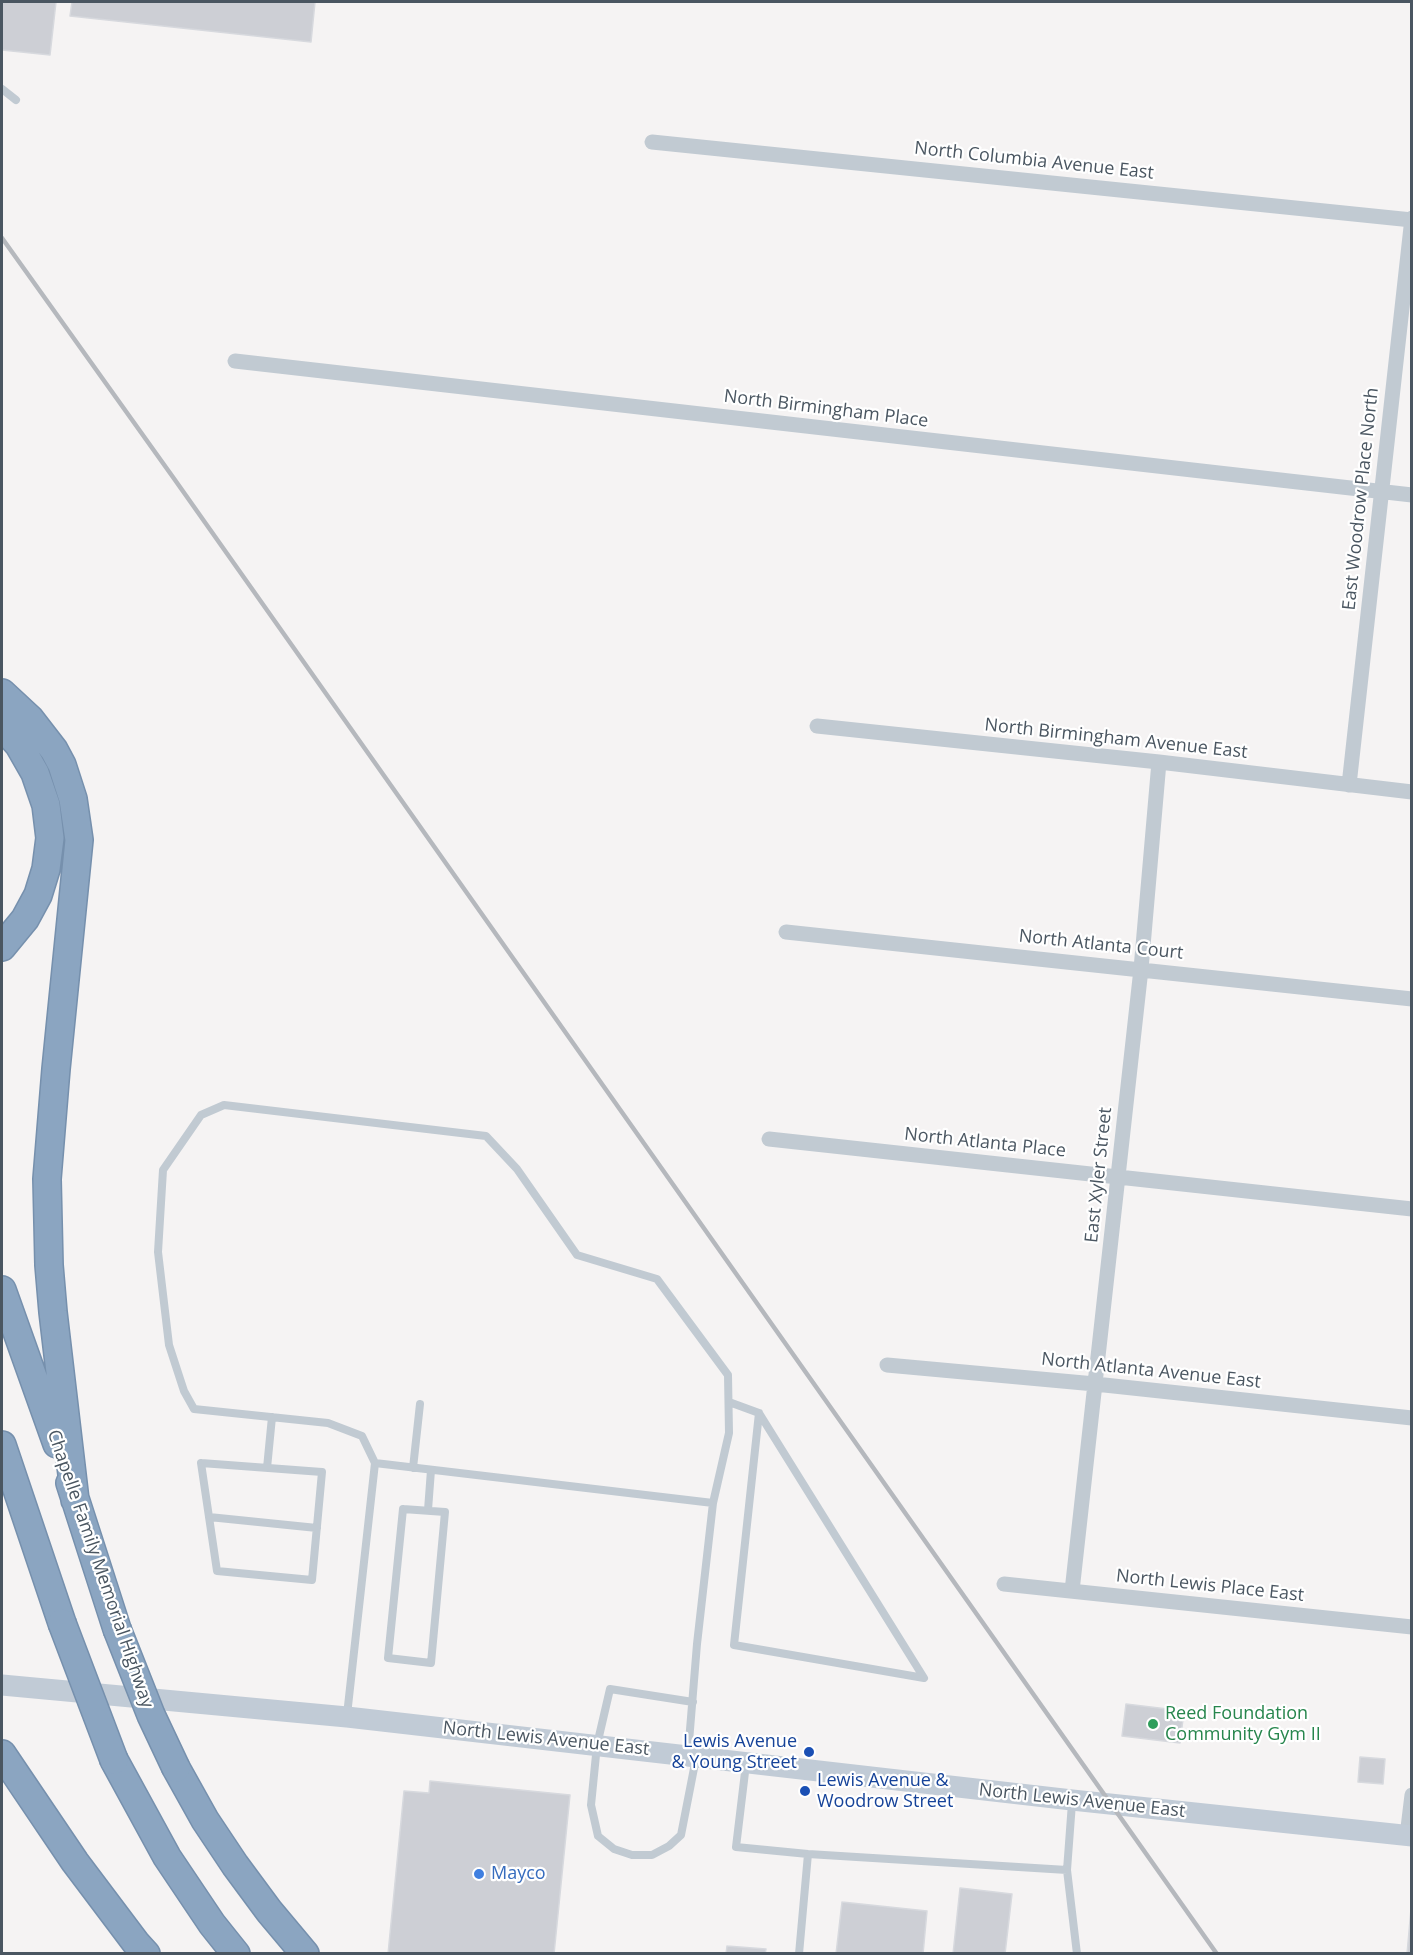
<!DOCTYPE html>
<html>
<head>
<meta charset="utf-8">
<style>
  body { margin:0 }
  #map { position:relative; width:1413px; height:1955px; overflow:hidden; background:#f5f3f3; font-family:"Open Sans",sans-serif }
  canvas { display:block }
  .frame { position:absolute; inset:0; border:3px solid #4a5661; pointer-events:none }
</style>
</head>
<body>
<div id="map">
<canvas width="1413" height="1955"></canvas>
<div class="frame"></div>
</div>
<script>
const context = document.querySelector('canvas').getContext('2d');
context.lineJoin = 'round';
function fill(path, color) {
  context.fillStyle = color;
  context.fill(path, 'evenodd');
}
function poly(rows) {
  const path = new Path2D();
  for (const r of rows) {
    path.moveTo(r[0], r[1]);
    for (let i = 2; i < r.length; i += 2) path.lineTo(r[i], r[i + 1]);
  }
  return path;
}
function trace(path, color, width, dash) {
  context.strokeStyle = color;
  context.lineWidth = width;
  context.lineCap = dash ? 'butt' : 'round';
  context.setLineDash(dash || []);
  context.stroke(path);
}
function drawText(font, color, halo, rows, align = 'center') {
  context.font = font + ' "Open Sans",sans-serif';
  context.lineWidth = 4.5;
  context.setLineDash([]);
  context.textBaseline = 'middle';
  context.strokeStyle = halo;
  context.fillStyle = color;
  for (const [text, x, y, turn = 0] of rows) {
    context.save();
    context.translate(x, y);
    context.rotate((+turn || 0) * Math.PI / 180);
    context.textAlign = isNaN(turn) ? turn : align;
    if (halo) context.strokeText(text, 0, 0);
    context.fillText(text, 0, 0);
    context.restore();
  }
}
const building = poly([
  [2,2,56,2,50,55,2,50,2,2],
  [72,2,315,2,311,42,70,16,72,2],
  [1126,1704,1184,1711,1180,1743,1122,1736,1126,1704],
  [1360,1757,1385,1759,1383,1784,1358,1782,1360,1757],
  [430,1781,570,1795,554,1954,388,1954,404,1791,429,1793,430,1781],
  [960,1888,1012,1894,1005,1954,953,1954,960,1888],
  [842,1902,927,1911,923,1954,836,1954,842,1902],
  [1411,1909,1412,1954,1407,1954,1411,1909],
  [727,1946,766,1949,765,1954,726,1954,727,1946]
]);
fill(building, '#cdcfd5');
trace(building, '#d7d9de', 1.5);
const motorway = poly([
  [2,693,30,719,54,750,62,765,73,799,79,840,56,1069,47,1179,49,1265,53,1312,75,1500],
  [2,726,19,745,35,773,46,805,50,838,46,869,38,895,25,919,2,947],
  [2,1290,57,1444],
  [2,1445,62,1623],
  [70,1483,117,1629],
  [2,1754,75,1862,136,1943,146,1954],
  [114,1760,167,1857,212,1924,236,1954],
  [176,1768,205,1820,235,1865,269,1911,305,1954]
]);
trace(motorway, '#7690ad', 30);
trace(poly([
  [2,89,16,100],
  [729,1402,759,1413,924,1678,734,1645,759,1413],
  [201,1463,322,1472,312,1580,217,1571,201,1463],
  [375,1463,713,1503],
  [267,1468,272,1417],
  [413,1468,420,1404],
  [403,1509,445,1512,431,1663,388,1658,403,1509],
  [428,1510,431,1470],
  [209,1517,317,1528],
  [693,1702,610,1689,597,1745,591,1805,598,1836,614,1849,632,1855,652,1855,669,1846,681,1835,696,1758],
  [347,1715,375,1463,362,1436,328,1423,194,1409,184,1391,169,1345,158,1252,163,1170,201,1115,224,1105,486,1136,517,1169,577,1255,657,1279,728,1375,729,1433,713,1503,697,1644,688,1754],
  [746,1764,736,1847,808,1854,1067,1870],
  [1072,1803,1067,1870,1077,1954],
  [799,1954,808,1854]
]), '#c1cad2', 8);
trace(poly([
  [652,142,1412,220],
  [235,361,1412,495],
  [817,726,1159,762,1412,792],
  [1349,785,1412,218],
  [786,932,1412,999],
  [769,1139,1412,1209],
  [887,1365,1095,1384,1412,1418],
  [1004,1584,1412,1627],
  [1072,1591,1141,969,1159,762],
  [1407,1836,1412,1795]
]), '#c1cad2', 15);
trace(poly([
  [2,1685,347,1717,1072,1800,1412,1836]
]), '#c1cbd6', 21);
trace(motorway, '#8ba5c1', 27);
trace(poly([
  [2,238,175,480,1217,1954]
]), '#b5b8bd', 4.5);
const motorwayBridge = poly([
  [62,1623,114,1760],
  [117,1629,151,1715,176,1768]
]);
trace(motorwayBridge, '#7690ad', 30, []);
trace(motorwayBridge, '#8ba5c1', 27);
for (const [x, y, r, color] of [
  [1153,1724,6,"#2e9e5b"],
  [809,1752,6,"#1a4fb4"],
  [805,1791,6,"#1a4fb4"],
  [479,1874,6,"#3f7fe0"]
]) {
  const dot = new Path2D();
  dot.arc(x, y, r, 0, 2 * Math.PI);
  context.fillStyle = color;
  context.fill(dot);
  trace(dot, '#fff', 2);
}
drawText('18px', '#4a5661', '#fff', [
  ["North Columbia Avenue East",1034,161,6],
  ["North Birmingham Place",826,409,7],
  ["East Woodrow Place North",1361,499,-84],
  ["North Birmingham Avenue East",1116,739,6],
  ["North Atlanta Court",1101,945,6],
  ["North Atlanta Place",985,1143,6],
  ["East Xyler Street",1099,1175,-84],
  ["North Atlanta Avenue East",1151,1371,6],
  ["Chapelle Family Memorial Highway",100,1569,71],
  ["North Lewis Place East",1210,1586,6],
  ["North Lewis Avenue East",546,1739,6],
  ["North Lewis Avenue East",1082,1801,6]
]);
drawText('18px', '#27864d', '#fff', [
  ["Reed Foundation",1165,1714],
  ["Community Gym II",1165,1735]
], 'left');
drawText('18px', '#164399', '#fff', [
  ["Lewis Avenue",797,1742],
  ["& Young Street",797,1763],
  ["Lewis Avenue &",817,1781,"left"],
  ["Woodrow Street",817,1802,"left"]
], 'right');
drawText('18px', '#366cbe', '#fff', [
  ["Mayco",491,1874]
], 'left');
</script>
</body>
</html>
